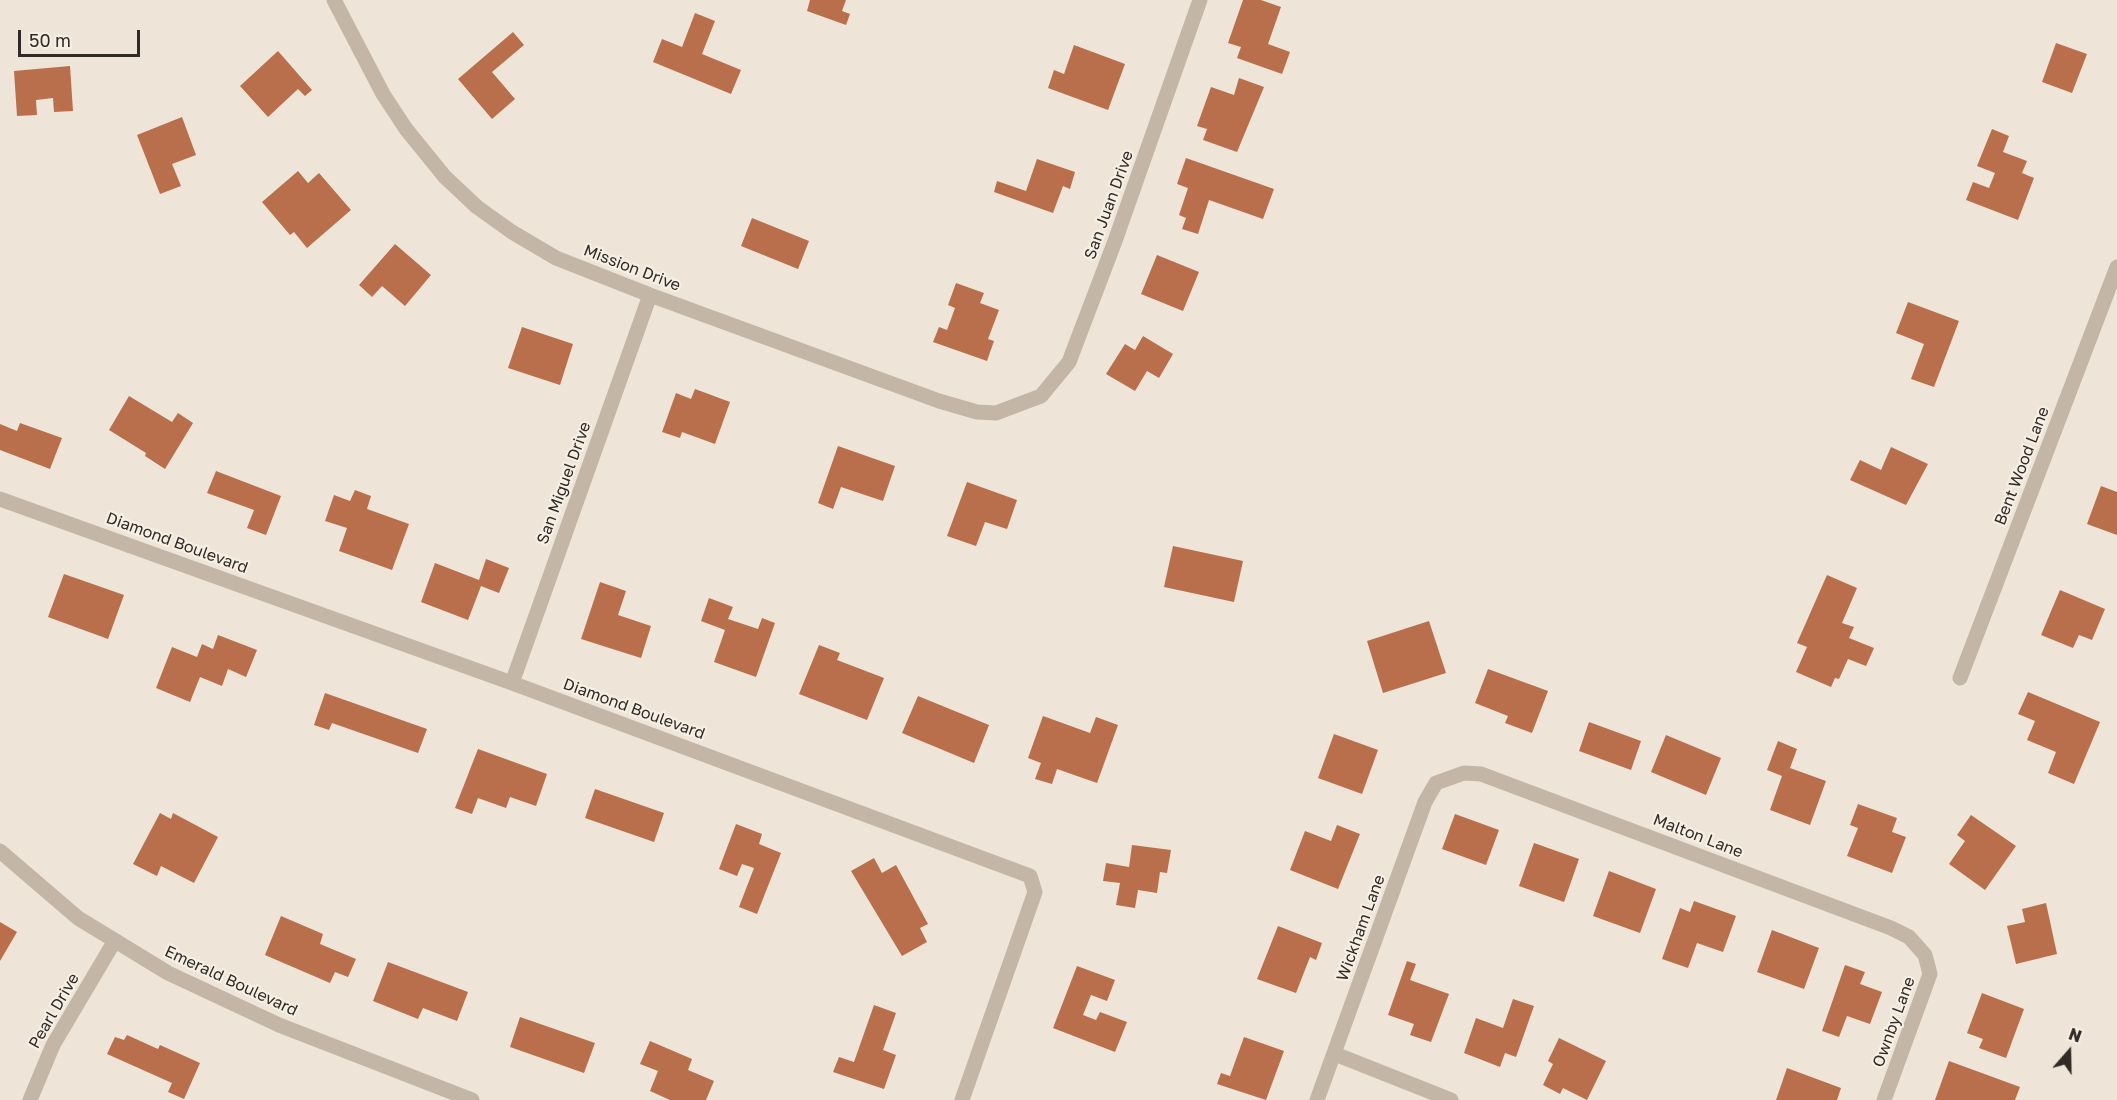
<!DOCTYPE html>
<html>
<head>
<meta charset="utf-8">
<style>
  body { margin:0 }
  #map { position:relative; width:2117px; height:1100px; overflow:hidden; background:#eee5d8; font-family:"Golos Text",sans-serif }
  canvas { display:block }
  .north { position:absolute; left:2039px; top:1022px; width:60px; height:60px; -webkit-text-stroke:4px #f6efe4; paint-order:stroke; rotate:20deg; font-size:16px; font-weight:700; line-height:24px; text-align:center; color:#312a26 }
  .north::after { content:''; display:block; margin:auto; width:21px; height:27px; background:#312a26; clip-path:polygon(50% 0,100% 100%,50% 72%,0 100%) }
  .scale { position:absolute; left:18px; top:30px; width:122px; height:27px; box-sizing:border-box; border:3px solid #312a26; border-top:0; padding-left:8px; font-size:18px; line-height:21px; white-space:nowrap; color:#312a26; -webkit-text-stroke:4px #f6efe4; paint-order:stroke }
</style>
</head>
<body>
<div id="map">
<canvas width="2117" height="1100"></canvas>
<div class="north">N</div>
<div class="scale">50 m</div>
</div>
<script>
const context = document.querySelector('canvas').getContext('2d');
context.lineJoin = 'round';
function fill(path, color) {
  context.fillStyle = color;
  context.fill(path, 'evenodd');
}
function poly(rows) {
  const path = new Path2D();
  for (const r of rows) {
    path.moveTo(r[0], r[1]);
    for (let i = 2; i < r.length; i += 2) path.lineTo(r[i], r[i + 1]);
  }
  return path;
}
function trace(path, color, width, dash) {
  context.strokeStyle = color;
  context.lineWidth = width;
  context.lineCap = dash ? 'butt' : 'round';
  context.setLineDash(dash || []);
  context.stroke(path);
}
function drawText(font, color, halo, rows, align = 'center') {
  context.font = font + ' "Golos Text",sans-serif';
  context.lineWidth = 4.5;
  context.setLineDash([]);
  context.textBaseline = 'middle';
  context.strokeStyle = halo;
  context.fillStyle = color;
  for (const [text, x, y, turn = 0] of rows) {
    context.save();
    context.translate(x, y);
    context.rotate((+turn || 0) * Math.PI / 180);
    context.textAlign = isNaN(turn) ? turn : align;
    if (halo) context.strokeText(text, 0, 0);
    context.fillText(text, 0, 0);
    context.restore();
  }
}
fill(poly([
  [810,0,846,0,842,11,850,14,846,25,807,11],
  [1243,0,1261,0,1281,7,1268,44,1290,52,1282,74,1237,58,1241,47,1228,43],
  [695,13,715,21,702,54,741,70,731,94,653,62,662,39,682,47],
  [513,32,524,45,492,72,515,99,492,119,458,79],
  [2056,43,2087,54,2072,93,2042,82],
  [1074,45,1125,64,1108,110,1048,88,1054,70,1064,74],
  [278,51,312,90,305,96,298,89,268,117,240,86],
  [70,66,73,111,54,112,53,98,36,100,37,115,17,116,14,71],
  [1239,78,1264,87,1237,152,1203,140,1207,129,1197,126,1211,87,1234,95],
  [182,117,196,155,172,164,181,186,160,194,137,135],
  [1992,129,2009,136,2003,152,2027,161,2022,173,2034,178,2018,220,1966,200,1973,182,1989,188,1995,173,1977,166],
  [1186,158,1274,189,1263,219,1209,200,1198,234,1182,229,1186,218,1179,215,1188,188,1177,184],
  [1037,159,1075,172,1070,189,1063,186,1053,213,994,192,997,181,1026,191],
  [298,171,308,183,319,173,351,210,307,248,294,232,290,235,262,202],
  [752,218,809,241,798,269,741,246],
  [395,244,431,275,405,306,382,286,372,297,359,285],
  [1157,255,1199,272,1183,311,1141,294],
  [956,283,984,293,980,303,999,310,988,339,994,341,987,361,933,342,939,327,947,330,955,308,948,305],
  [1908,302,1959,321,1934,387,1911,379,1924,344,1896,333],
  [522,327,573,344,560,385,508,368],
  [1143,336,1173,354,1159,378,1147,371,1135,391,1106,374,1125,344,1135,350],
  [695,389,730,402,715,444,682,432,680,438,662,432,676,393,691,399],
  [129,396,172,422,178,413,193,423,165,469,145,456,146,453,109,430],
  [20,423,62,438,50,469,0,450,0,424,17,431],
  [838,446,895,466,883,501,841,487,833,509,818,503],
  [1891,447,1928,464,1906,505,1850,480,1860,460,1881,470],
  [216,471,281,496,266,535,247,528,254,510,207,493],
  [967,482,1017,500,1007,529,985,522,976,546,947,536],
  [2101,486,2117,492,2117,535,2087,524],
  [355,490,371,496,367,509,409,524,392,570,339,551,347,528,325,521,334,495,350,501],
  [1173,546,1243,561,1234,602,1164,587],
  [486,559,509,568,499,593,481,586,468,620,421,602,435,563,479,580],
  [64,574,124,595,108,639,48,617],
  [1827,575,1857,588,1842,623,1854,627,1849,638,1874,648,1866,666,1848,659,1839,679,1835,678,1831,687,1796,672,1807,647,1797,643],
  [600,582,626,591,618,615,651,626,641,658,581,639],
  [2060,590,2105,609,2092,640,2079,635,2073,648,2041,635],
  [709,598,733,607,728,619,758,629,762,618,775,623,756,677,714,662,725,630,701,621],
  [1429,621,1446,673,1383,693,1367,641],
  [218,635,257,650,246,677,228,669,222,686,200,677,190,702,156,688,172,647,197,657,202,644,213,649],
  [819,645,840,653,837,660,884,678,867,720,799,694],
  [1488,669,1548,691,1532,733,1505,723,1508,716,1475,703],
  [2028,692,2100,722,2074,784,2048,773,2056,752,2027,740,2035,721,2018,714],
  [325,693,427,729,418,753,332,723,329,730,314,725],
  [918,696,989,725,974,763,902,733],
  [1043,716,1090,733,1096,717,1118,725,1097,783,1057,769,1052,784,1035,779,1041,763,1028,758],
  [1589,722,1641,741,1631,770,1579,751],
  [1334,734,1378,750,1362,794,1318,778],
  [1666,735,1721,758,1706,795,1651,772],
  [1778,741,1797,749,1790,768,1826,781,1810,825,1770,810,1782,776,1767,770],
  [478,749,547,774,536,806,510,797,506,808,478,798,472,814,455,808],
  [595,789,664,813,654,842,585,818],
  [1858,804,1897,818,1892,832,1906,837,1892,873,1847,856,1858,828,1850,825],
  [160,813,171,819,173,813,218,837,194,883,161,866,157,876,133,864],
  [1455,814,1499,830,1486,865,1442,849],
  [1971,815,2016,846,1985,890,1949,864,1965,841,1957,835],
  [736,824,762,834,759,844,781,853,757,914,739,907,754,868,742,864,737,876,719,869],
  [1337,825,1360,834,1338,889,1290,870,1305,831,1331,841],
  [1534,843,1579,859,1564,902,1519,886],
  [1132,845,1171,850,1167,873,1160,872,1157,893,1138,890,1135,908,1116,905,1120,883,1103,881,1106,863,1129,867],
  [874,858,882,873,896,865,928,924,920,928,927,942,902,956,851,871],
  [1609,871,1656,889,1640,933,1593,916],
  [1694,901,1736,916,1723,952,1697,943,1688,968,1662,959,1680,908,1690,912],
  [2046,903,2057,954,2016,964,2007,926,2025,922,2022,909],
  [281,916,323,934,320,944,356,959,348,977,335,972,330,983,265,955],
  [0,922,17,932,0,961],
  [1278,926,1322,943,1316,960,1310,957,1296,993,1257,979],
  [1772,930,1819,948,1804,989,1757,972],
  [1407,961,1416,964,1410,980,1449,994,1431,1042,1410,1035,1414,1024,1388,1015],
  [388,962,468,992,457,1021,423,1008,418,1019,373,1001],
  [1845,965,1865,972,1860,984,1882,992,1870,1024,1847,1016,1839,1037,1822,1031],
  [1077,966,1115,980,1107,1001,1091,995,1083,1015,1096,1020,1100,1012,1127,1022,1115,1052,1053,1028],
  [1982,993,2024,1009,2006,1058,1979,1048,1983,1039,1967,1033],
  [1513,999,1534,1006,1516,1057,1505,1053,1500,1067,1464,1053,1476,1018,1503,1028],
  [874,1005,896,1013,883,1050,896,1055,884,1089,833,1072,839,1057,854,1062],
  [520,1017,595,1043,584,1073,510,1047],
  [127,1035,158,1049,160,1045,200,1063,184,1099,168,1092,172,1083,107,1054,115,1037,124,1040],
  [1244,1037,1284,1051,1266,1100,1217,1084,1221,1073,1230,1076],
  [1559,1038,1606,1061,1587,1100,1563,1088,1560,1094,1543,1085,1553,1064,1548,1061],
  [650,1041,692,1059,688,1070,714,1081,706,1100,670,1100,650,1091,658,1071,640,1064],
  [1949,1061,2020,1087,2015,1100,1935,1100],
  [1787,1068,1841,1088,1837,1100,1776,1100]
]), '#b96f4b');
trace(poly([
  [334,0,383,94,406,129,445,177,477,207,512,232,556,258,650,295,939,401,977,412,996,413,1041,396,1069,362,1115,241,1200,0],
  [0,499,512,683,1030,876,1035,892,962,1100],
  [1960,678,2117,267],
  [512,683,650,295],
  [0,851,78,918,168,973,279,1025,472,1100],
  [1335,1054,1451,1100],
  [30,1100,53,1045,114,942],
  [1317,1100,1425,802,1436,783,1464,773,1481,774,1891,928,1909,937,1925,955,1930,974,1884,1100]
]), '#c4b6a6', 15);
drawText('16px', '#312a26', '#f6efe4', [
  ["San Juan Drive",1109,205,-70],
  ["Mission Drive",632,268,21],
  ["Bent Wood Lane",2022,466,-69],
  ["San Miguel Drive",564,483,-70],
  ["Diamond Boulevard",177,543,20],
  ["Diamond Boulevard",634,709,20],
  ["Malton Lane",1698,836,21],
  ["Wickham Lane",1361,928,-70],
  ["Emerald Boulevard",231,981,25],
  ["Pearl Drive",54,1011,-60],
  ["Ownby Lane",1894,1022,-70]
]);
</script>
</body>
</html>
